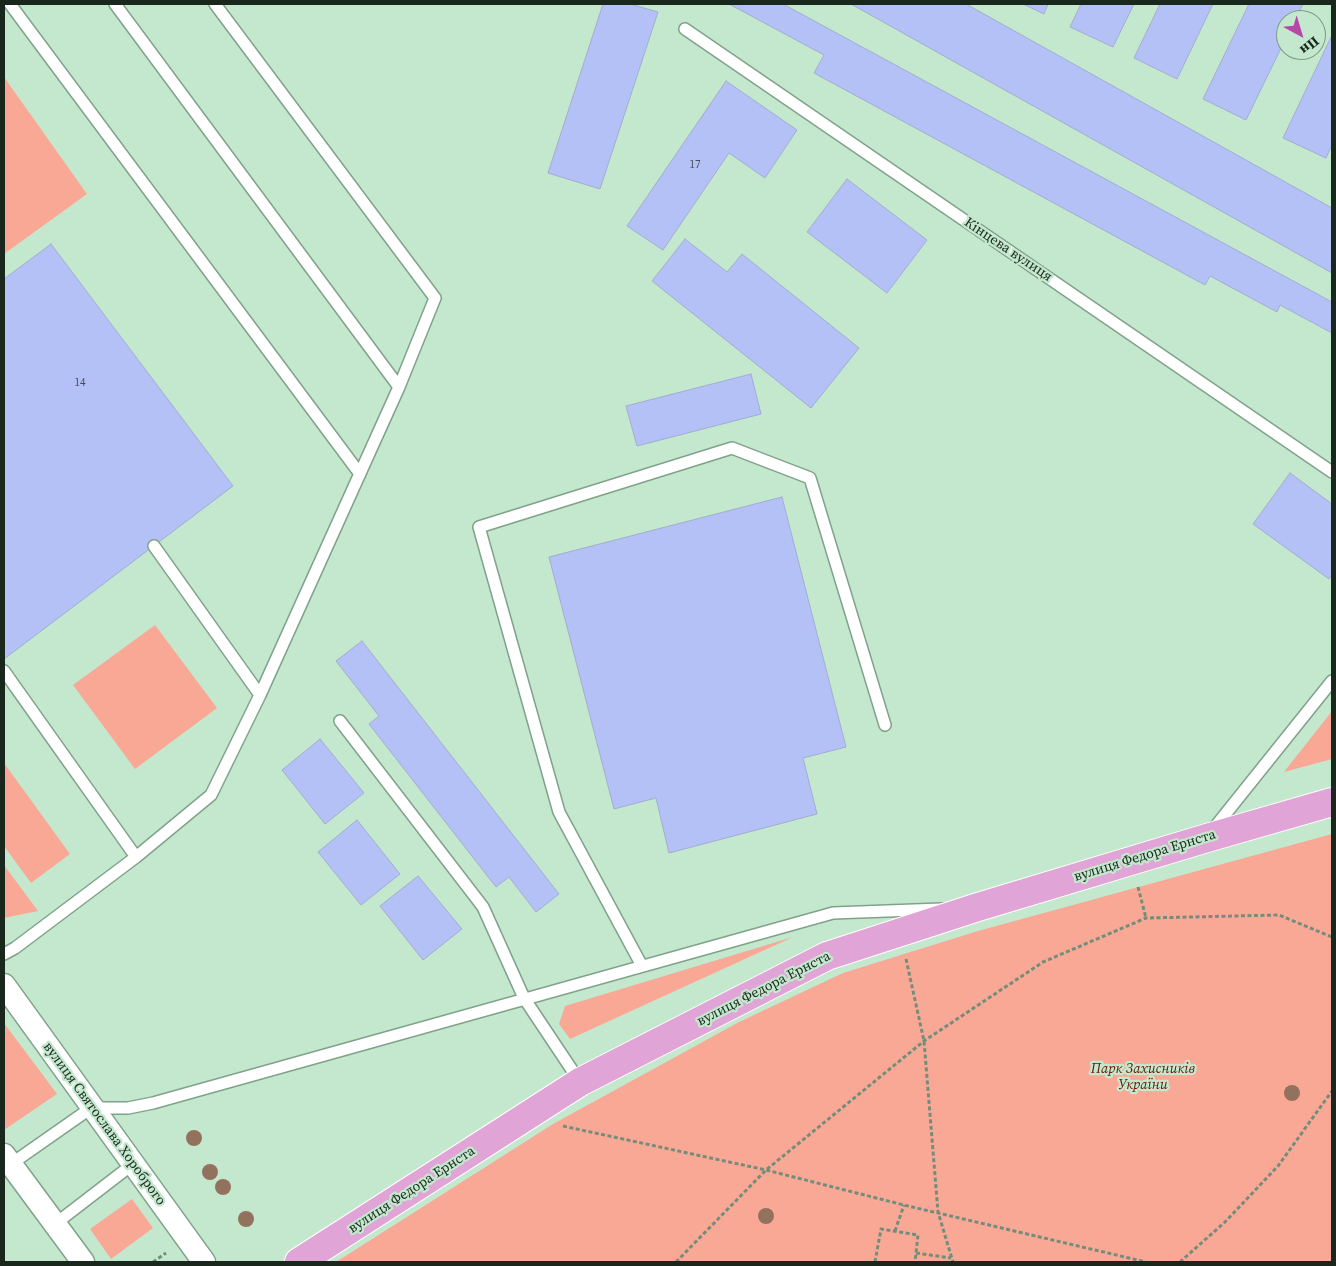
<!DOCTYPE html>
<html>
<head>
<meta charset="utf-8">
<style>
  body { margin:0 }
  #map { position:relative; width:1336px; height:1266px; overflow:hidden; background:#c4e8ce; font-family:"Source Serif 4",serif }
  canvas { display:block }
  .frame { position:absolute; inset:0; border:5px solid #19271d; pointer-events:none }
  .north { position:absolute; left:1276px; top:10px; width:50px; height:50px; box-sizing:border-box; background:#c4e8ce; border:1px solid #809b87; border-radius:50%; rotate:141deg; font-size:14px; font-weight:700; line-height:20px; text-align:center; color:#19271d }
  .north::after { content:''; display:block; margin:auto; width:18px; height:22px; background:#b648a7; clip-path:polygon(50% 0,100% 100%,50% 72%,0 100%) }
</style>
</head>
<body>
<div id="map">
<canvas width="1336" height="1266"></canvas>
<div class="frame"></div>
<div class="north">Пн</div>
</div>
<script>
const context = document.querySelector('canvas').getContext('2d');
context.lineJoin = 'round';
function fill(path, color) {
  context.fillStyle = color;
  context.fill(path, 'evenodd');
}
function poly(rows) {
  const path = new Path2D();
  for (const r of rows) {
    path.moveTo(r[0], r[1]);
    for (let i = 2; i < r.length; i += 2) path.lineTo(r[i], r[i + 1]);
  }
  return path;
}
function trace(path, color, width, dash) {
  context.strokeStyle = color;
  context.lineWidth = width;
  context.lineCap = dash ? 'butt' : 'round';
  context.setLineDash(dash || []);
  context.stroke(path);
}
function drawText(font, color, halo, rows, align = 'center') {
  context.font = font + ' "Source Serif 4",serif';
  context.lineWidth = 4.5;
  context.setLineDash([]);
  context.textBaseline = 'middle';
  context.strokeStyle = halo;
  context.fillStyle = color;
  for (const [text, x, y, turn = 0] of rows) {
    context.save();
    context.translate(x, y);
    context.rotate((+turn || 0) * Math.PI / 180);
    context.textAlign = isNaN(turn) ? turn : align;
    if (halo) context.strokeText(text, 0, 0);
    context.fillText(text, 0, 0);
    context.restore();
  }
}
fill(poly([
  [4,77,87,194,4,254],
  [155,625,217,708,135,769,73,685],
  [1332,711,1332,759,1284,772],
  [4,763,70,854,31,883,4,846],
  [1332,834,1332,1262,336,1262,553,1124,739,1022,843,973,978,931],
  [4,865,38,911,4,918],
  [793,937,570,1039,559,1024,565,1006],
  [4,1023,57,1094,4,1130],
  [132,1199,153,1228,111,1259,90,1229]
]), '#faa896');
const building = poly([
  [603,4,630,4,658,12,600,189,548,173,603,4],
  [729,4,783,4,1332,302,1332,333,1280,305,1277,312,1210,276,1205,285,814,73,824,55,729,4],
  [851,4,966,4,1332,208,1332,273,851,4],
  [1023,4,1048,4,1044,14,1023,4],
  [1081,4,1134,4,1113,47,1070,27,1081,4],
  [1160,4,1213,4,1177,79,1134,58,1160,4],
  [1249,4,1303,4,1295,20,1286,20,1286,38,1246,120,1203,99,1249,4],
  [1332,35,1332,145,1326,158,1283,138,1332,35],
  [726,81,797,130,765,178,729,153,663,250,627,226,726,81],
  [847,179,927,240,887,293,807,232,847,179],
  [685,239,727,272,742,254,859,348,811,408,652,281,685,239],
  [51,244,233,486,4,659,4,279,51,244],
  [751,374,761,414,637,446,626,406,751,374],
  [1290,473,1332,504,1332,575,1329,579,1253,524,1290,473],
  [782,497,846,747,803,758,817,814,669,853,656,798,614,809,549,557,782,497],
  [362,641,559,894,536,912,509,877,496,887,369,724,379,716,336,661,362,641],
  [320,739,364,793,325,824,282,770,320,739],
  [357,820,400,874,361,905,318,852,357,820],
  [418,876,462,929,423,960,380,906,418,876]
]);
fill(building, '#b4c1f6');
trace(building, '#a2accf', 1);
const service = poly([
  [10,4,360,474],
  [215,4,435,298,399,387],
  [685,29,1332,472],
  [154,546,260,695],
  [4,671,136,857],
  [340,721,483,907,524,998,580,1082],
  [1211,832,1332,681],
  [4,954,15,948,136,857,211,795,260,695,399,387,115,4],
  [642,966,559,812,479,527,732,448,810,478,885,725],
  [11,1164,91,1108,128,1108,153,1103,833,913,941,909],
  [55,1224,133,1164]
]);
const minor = poly([
  [4,985,204,1262],
  [4,1155,83,1262]
]);
const primary = poly([
  [299,1262,580,1082,827,956,978,907,1207,838,1332,802]
]);
trace(service, '#80a28a', 14);
trace(minor, '#80a28a', 25);
trace(primary, '#fff', 30);
trace(poly([
  [1138,887,1146,918],
  [906,959,924,1041,938,1212,953,1262],
  [563,1126,766,1170,904,1205,1146,1262],
  [895,1231,904,1205],
  [916,1253,951,1258],
  [153,1262,166,1253],
  [676,1262,766,1170,924,1041,1043,962,1146,918,1279,915,1332,937],
  [875,1262,881,1229,918,1235,915,1262],
  [1180,1262,1225,1222,1278,1166,1332,1091]
]), '#748d7b', 3, [4, 2.5]);
trace(service, '#fff', 11);
trace(minor, '#fff', 22);
trace(primary, '#e0a4d7', 28);
context.fillStyle = '#92725d';
for (const [x, y] of [
  [1292,1093],
  [194,1138],
  [210,1172],
  [223,1187],
  [766,1216],
  [246,1219]
]) {
  context.beginPath();
  context.arc(x, y, 8, 0, 2 * Math.PI);
  context.fill();
}
drawText('11px', '#404e53', null, [
  ["17",695,165],
  ["14",80,383]
]);
drawText('14px', '#19271d', '#c4e8ce', [
  ["Кінцева вулиця",1008,250,34],
  ["вулиця Федора Ернста",1145,856,-17],
  ["вулиця Федора Ернста",764,989,-27],
  ["вулиця Святослава Хороброго",104,1124,54],
  ["вулиця Федора Ернста",412,1190,-33]
]);
drawText('italic 14px', '#6a1200', '#c4e8ce', [
  ["Парк Захисників",1143,1069],
  ["України",1143,1085]
]);
</script>
</body>
</html>
